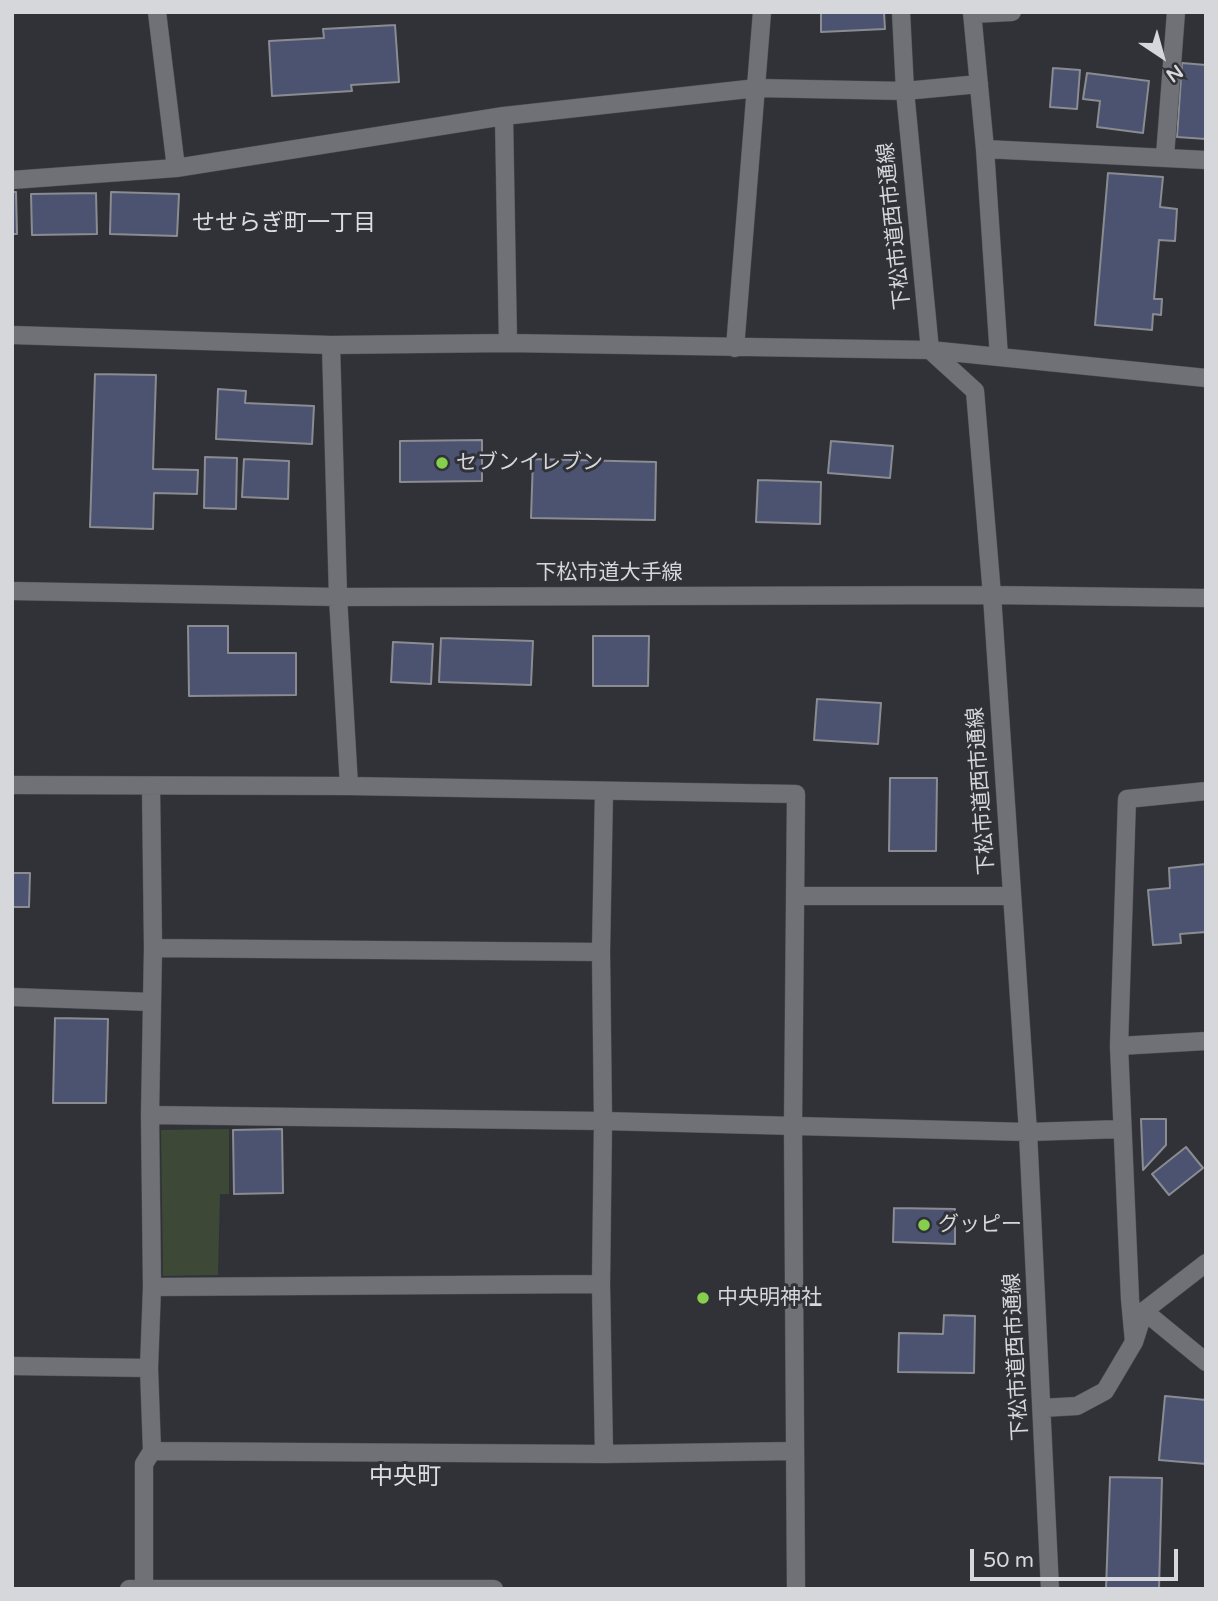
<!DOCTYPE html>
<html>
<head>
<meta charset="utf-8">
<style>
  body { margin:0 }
  #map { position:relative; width:1218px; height:1601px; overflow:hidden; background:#303237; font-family:"Varela Round",sans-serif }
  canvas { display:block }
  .frame { position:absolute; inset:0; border:14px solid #d6d7da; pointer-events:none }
  .north { position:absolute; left:1127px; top:21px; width:70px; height:70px; -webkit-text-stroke:5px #303237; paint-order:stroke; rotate:144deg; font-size:19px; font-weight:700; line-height:28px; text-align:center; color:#d6d7da }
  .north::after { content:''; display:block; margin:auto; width:24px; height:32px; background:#d6d7da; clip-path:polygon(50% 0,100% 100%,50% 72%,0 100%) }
  .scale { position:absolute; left:970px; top:1549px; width:208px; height:32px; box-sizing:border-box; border:4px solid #d6d7da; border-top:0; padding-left:9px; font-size:21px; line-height:24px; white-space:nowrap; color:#d6d7da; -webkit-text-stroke:5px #303237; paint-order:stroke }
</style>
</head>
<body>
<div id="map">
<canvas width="1218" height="1601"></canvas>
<div class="frame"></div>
<div class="north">N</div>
<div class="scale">50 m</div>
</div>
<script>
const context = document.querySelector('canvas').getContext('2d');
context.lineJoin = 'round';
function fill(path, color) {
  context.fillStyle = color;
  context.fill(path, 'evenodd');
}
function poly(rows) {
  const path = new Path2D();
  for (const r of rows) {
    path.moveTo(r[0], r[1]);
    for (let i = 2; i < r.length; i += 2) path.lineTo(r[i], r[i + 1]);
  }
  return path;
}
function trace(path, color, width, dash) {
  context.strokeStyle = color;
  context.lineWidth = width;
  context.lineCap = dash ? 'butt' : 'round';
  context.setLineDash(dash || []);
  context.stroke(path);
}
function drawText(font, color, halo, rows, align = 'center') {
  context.font = font + ' "Varela Round","Noto Sans JP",sans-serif';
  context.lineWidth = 6;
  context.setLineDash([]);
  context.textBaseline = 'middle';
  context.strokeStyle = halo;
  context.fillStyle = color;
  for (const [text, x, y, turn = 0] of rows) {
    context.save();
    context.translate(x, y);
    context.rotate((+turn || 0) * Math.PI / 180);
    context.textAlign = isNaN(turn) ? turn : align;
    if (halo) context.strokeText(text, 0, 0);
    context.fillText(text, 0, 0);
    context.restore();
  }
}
fill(poly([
  [229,1129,229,1194,220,1194,218,1275,163,1276,161,1130]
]), '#3d4936');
const building = poly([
  [821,12,884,12,885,29,821,32,821,12],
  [395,25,399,82,351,85,352,91,272,96,269,41,324,38,323,29,395,25],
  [1182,63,1206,65,1206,139,1177,137,1182,63],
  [1053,68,1080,70,1077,109,1050,107,1053,68],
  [1087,73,1149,81,1143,133,1097,127,1100,101,1083,99,1087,73],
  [1108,173,1163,177,1160,207,1177,209,1175,241,1159,240,1154,299,1162,299,1161,315,1153,314,1152,330,1095,325,1108,173],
  [12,192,16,192,17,234,12,234,12,192],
  [111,192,179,194,177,236,110,234,111,192],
  [96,193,97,234,32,235,31,194,96,193],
  [95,374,156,375,153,469,198,470,197,494,154,493,153,529,90,527,95,374],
  [218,389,246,391,245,403,314,406,312,444,216,439,218,389],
  [482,440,482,481,400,482,400,441,482,440],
  [831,441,893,446,890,478,828,473,831,441],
  [205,457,237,458,236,509,204,508,205,457],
  [244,459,289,461,288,499,242,497,244,459],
  [533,459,656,462,655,520,531,518,533,459],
  [758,480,821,482,820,524,756,522,758,480],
  [188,626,228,626,228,653,296,653,296,695,189,696,188,626],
  [593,636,649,636,648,686,593,686,593,636],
  [441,638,533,641,531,685,439,682,441,638],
  [393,642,433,644,431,684,391,682,393,642],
  [817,699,881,703,878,744,814,740,817,699],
  [890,778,937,778,936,851,889,851,890,778],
  [1206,864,1206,932,1180,934,1181,943,1153,945,1148,890,1170,888,1169,868,1206,864],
  [12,873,30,873,29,907,12,907,12,873],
  [55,1018,108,1019,106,1103,53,1103,55,1018],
  [1141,1119,1166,1119,1166,1145,1143,1170,1141,1119],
  [282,1129,283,1193,234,1194,233,1130,282,1129],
  [1186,1147,1203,1168,1169,1195,1152,1174,1186,1147],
  [894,1208,955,1209,955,1244,893,1242,894,1208],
  [944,1315,975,1316,974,1373,898,1372,899,1333,943,1334,944,1315],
  [1165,1396,1206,1400,1206,1464,1159,1460,1165,1396],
  [1110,1477,1162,1478,1159,1589,1106,1589,1110,1477]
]);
fill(building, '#4b5371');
trace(building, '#8a8c92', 2);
const minor = poly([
  [157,12,176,168],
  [901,12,905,91,930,350,975,391,992,595,1028,1132,1050,1589],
  [972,12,985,149,1206,160],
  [972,14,1012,12],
  [504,116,508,343],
  [985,149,999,357],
  [1165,156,1176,12],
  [12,180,176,168,504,116,757,88,905,91,979,84],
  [12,335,331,345,508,343,930,350,1206,378],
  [331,345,338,597,349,786],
  [735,348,762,12],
  [12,591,338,597,992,595,1206,598],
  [12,785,349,786,796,794,793,1127,796,1589],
  [796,896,1012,896],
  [153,948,601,952],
  [12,997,152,1002],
  [1119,1046,1206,1041],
  [150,1115,603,1121,1028,1132,1122,1129],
  [152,1287,601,1284],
  [1144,1311,1206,1362],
  [1134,1342,1130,1299,1119,1046,1127,799,1206,791],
  [12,1366,149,1368],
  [1042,1408,1077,1406,1105,1391,1134,1342,1144,1311,1206,1263],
  [152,1451,604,1454,794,1451],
  [604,1454,601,1284,603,1121,601,952,604,791],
  [144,1588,144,1464,152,1451,149,1368,152,1287,150,1115,153,948,151,786],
  [129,1589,494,1589]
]);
trace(minor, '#4d4f53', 19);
trace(minor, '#6f7176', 18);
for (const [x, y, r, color] of [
  [442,463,7,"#85cf4d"],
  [924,1225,7,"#85cf4d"],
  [703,1298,7,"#85cf4d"]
]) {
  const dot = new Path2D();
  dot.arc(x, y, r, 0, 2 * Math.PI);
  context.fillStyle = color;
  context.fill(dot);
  trace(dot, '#303237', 2.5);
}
drawText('21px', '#d6d7da', '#303237', [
  ["下松市道西市通線",895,226,-96],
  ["下松市道大手線",609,573],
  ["下松市道西市通線",982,791,-94],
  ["下松市道西市通線",1017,1357,-93]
]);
drawText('21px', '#d6d7da', '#303237', [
  ["セブンイレブン",456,463],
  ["グッピー",938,1225],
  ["中央明神社",717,1298]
], 'left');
drawText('23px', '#dcdee4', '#303237', [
  ["せせらぎ町一丁目",284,224]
]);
drawText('24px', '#dcdee4', '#303237', [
  ["中央町",405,1478]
]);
</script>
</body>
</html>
